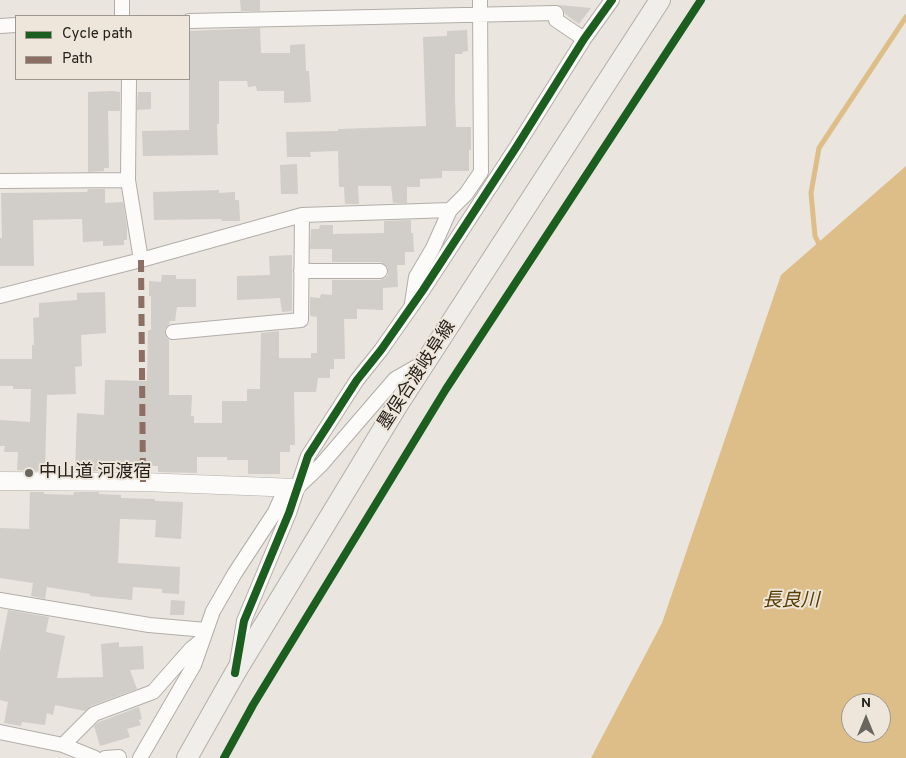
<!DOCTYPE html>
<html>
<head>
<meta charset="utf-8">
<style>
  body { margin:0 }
  #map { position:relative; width:906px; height:758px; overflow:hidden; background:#eae5de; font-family:Overpass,sans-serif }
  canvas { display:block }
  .legend { position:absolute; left:15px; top:15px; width:175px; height:65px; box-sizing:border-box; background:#eee6da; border:1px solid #9d978e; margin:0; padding:6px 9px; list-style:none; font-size:15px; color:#24211c }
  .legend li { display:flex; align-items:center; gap:10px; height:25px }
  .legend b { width:25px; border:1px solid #9d978e }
  .north { position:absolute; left:841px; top:693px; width:50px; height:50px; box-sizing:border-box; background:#eee6da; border:1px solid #9d978e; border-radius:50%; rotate:0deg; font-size:14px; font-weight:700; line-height:20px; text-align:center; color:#24211c }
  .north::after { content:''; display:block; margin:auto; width:18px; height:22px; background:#696660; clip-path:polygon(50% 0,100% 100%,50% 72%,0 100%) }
</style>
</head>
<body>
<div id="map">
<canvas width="906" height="758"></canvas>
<ul class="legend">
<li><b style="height:6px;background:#1b5e20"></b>Cycle path</li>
<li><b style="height:6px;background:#8d6e63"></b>Path</li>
</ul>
<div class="north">N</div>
</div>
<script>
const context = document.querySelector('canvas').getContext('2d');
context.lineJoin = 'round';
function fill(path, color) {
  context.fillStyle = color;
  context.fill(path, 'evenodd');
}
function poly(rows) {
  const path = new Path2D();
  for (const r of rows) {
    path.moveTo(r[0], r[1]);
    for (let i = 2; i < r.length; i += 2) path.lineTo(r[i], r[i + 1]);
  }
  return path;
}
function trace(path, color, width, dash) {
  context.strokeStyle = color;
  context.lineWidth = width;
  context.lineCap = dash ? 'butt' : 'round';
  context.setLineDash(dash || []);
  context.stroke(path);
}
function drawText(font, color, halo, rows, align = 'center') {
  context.font = font + ' Overpass,"Noto Sans JP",sans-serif';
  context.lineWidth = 4;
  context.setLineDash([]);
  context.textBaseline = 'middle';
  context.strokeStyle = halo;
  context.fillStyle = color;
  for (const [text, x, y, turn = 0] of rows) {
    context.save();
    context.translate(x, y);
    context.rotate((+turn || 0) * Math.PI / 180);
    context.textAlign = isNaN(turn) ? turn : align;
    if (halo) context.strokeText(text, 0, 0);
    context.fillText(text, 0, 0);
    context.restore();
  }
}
fill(poly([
  [906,166,906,758,591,758,662,623,781,275],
  [851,703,881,703,881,733,851,733]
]), '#ddbe89');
trace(poly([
  [821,248,815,236,811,193,819,148,906,17]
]), '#ddbe89', 5);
fill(poly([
  [240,0,260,0,260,11,241,11],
  [559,5,591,8,579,24,565,14,563,8],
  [260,28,261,53,290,53,290,45,305,44,306,71,309,71,311,102,284,103,284,91,257,91,256,86,248,87,247,81,219,81,219,124,217,124,218,155,143,156,142,131,189,130,189,31],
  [467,30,468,51,462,52,463,54,455,54,455,98,456,127,471,127,471,150,469,150,469,171,442,171,442,178,420,179,420,187,407,187,407,203,393,203,391,186,358,186,359,204,345,204,344,187,339,187,338,151,310,152,311,157,287,157,286,132,338,131,338,129,426,126,423,37,447,36,447,31],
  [112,91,120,92,120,111,108,111,109,168,104,168,104,171,88,172,88,92],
  [138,92,151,92,151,109,137,110],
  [297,164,298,194,281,194,280,165],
  [88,189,105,189,105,203,123,202,127,227,127,240,124,240,124,245,103,246,103,241,83,242,82,219,33,220,34,266,0,266,0,238,2,238,1,193,87,192],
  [219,190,219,193,235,192,235,200,239,200,240,221,222,221,221,219,154,220,153,192],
  [411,220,411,233,413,233,414,252,405,252,405,265,397,265,398,287,383,288,383,310,357,309,357,319,344,319,345,359,334,359,334,369,330,369,330,378,318,378,316,392,294,392,295,445,290,445,290,452,280,452,280,474,248,474,248,460,227,460,227,457,197,457,197,473,158,472,158,466,101,464,100,471,75,471,77,413,104,415,105,380,147,381,148,330,151,330,151,296,149,296,149,281,161,282,162,275,176,275,176,279,196,279,196,307,177,307,175,321,170,321,169,324,165,329,166,337,169,340,169,395,192,395,191,416,194,416,194,423,222,423,222,401,247,401,247,389,260,389,261,333,279,331,279,358,311,358,311,353,317,353,317,317,310,316,310,297,320,298,321,294,332,295,332,280,380,280,385,278,388,275,388,267,380,262,332,262,332,249,310,249,311,229,319,229,320,225,333,225,333,234,384,233,384,221],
  [292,255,292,311,282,312,280,298,237,300,237,276,270,275,269,256],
  [105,292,106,333,81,335,82,366,75,367,76,394,47,395,45,471,17,470,18,452,4,452,5,446,0,446,0,420,30,422,31,389,13,389,13,386,0,386,0,359,32,359,32,345,34,345,33,318,39,317,39,303,77,300,77,293],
  [30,492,44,492,44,494,73,495,74,492,99,492,99,494,121,495,121,498,155,499,155,501,183,502,181,539,155,537,156,520,120,519,118,563,180,567,179,594,162,593,162,589,133,587,132,600,90,596,90,594,47,587,45,599,31,596,33,583,0,578,0,528,29,529],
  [171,600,185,601,184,615,170,615],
  [8,610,49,617,46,632,65,636,57,678,103,677,101,644,119,642,119,647,143,646,144,669,130,670,137,689,91,706,85,711,55,705,53,715,47,713,45,725,22,722,21,726,4,723,8,702,0,700,0,652],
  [139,707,142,719,139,720,141,725,127,729,130,737,100,746,94,726,99,722]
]), '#d1cdc8');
const minor = poly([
  [122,0,122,16],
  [189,21,556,13,556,20,584,39],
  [0,26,16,25],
  [129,79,128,180,141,260],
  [0,181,128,180],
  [301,271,380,271],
  [0,296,141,260,302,215,450,210,466,194,481,172,480,0],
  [412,303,416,277,433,248,450,210],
  [173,332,301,320,302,215],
  [299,486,321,465,395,379,423,363],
  [0,600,149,625,206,630],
  [237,663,244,621,289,513,308,456,357,380,381,350,423,290,517,146,584,39,612,0],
  [0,732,63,745,95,758],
  [63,745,94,714,153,692,191,649,202,640],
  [105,758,119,757],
  [140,758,194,665,213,611,235,573,275,512,286,487]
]);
const tertiary = poly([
  [0,481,143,482,296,488]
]);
const secondary = poly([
  [187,758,235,673,397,406,660,0]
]);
trace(minor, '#b1aea9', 16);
trace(tertiary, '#b1aea9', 19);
trace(secondary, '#b1aea9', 22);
trace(minor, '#fcfbfa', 14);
trace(tertiary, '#fcfbfa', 18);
trace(secondary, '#f0eeea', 20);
trace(poly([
  [141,260,143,482]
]), '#8d6e63', 6, [12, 6]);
trace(poly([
  [235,673,244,621,289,513,308,456,357,380,381,350,423,290,517,146,584,39,612,0],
  [224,758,253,705,446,389,701,0]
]), '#1b5e20', 8);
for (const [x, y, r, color] of [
  [29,473,5,"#696660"]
]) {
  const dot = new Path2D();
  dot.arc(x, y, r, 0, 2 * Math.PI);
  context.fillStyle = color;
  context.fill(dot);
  trace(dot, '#eee6da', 2);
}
drawText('18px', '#24211c', '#eee6da', [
  ["墨俣合渡岐阜線",418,376,-57]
]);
drawText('18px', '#24211c', '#eee6da', [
  ["中山道 河渡宿",39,473]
], 'left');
drawText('italic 19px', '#583c00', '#eee6da', [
  ["長良川",791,602]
]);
</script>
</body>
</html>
